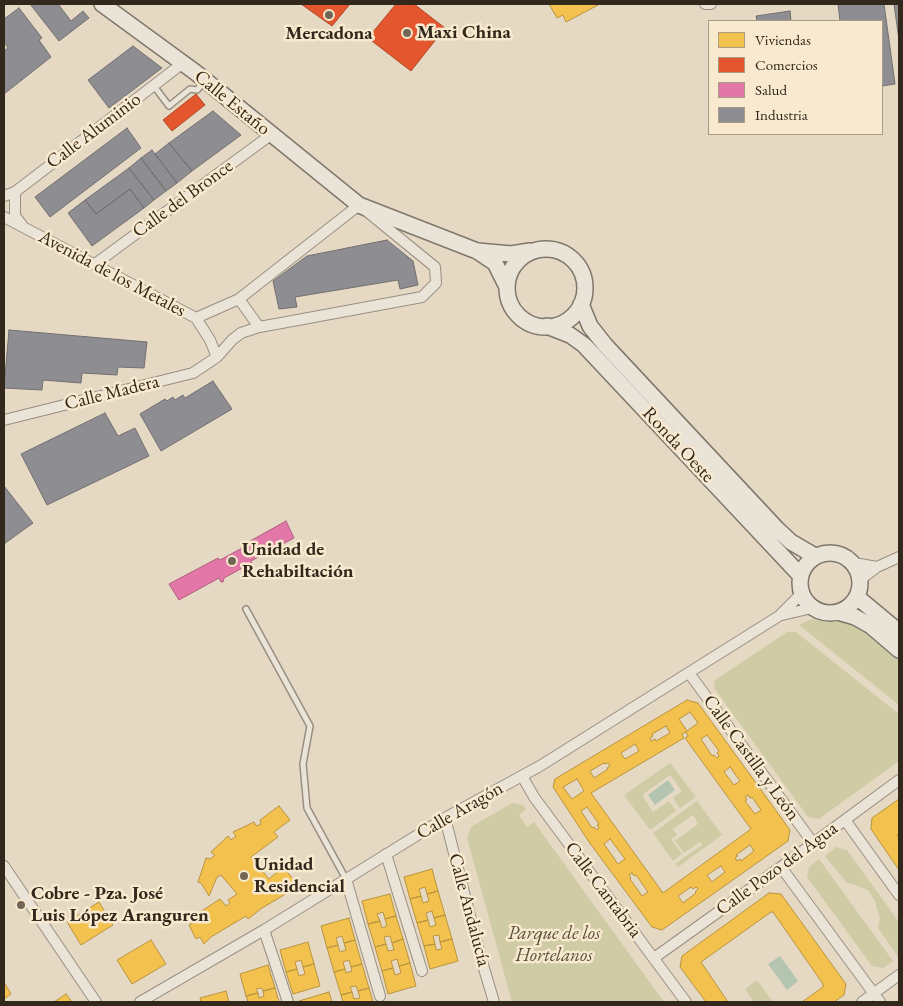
<!DOCTYPE html>
<html>
<head>
<meta charset="utf-8">
<style>
  body { margin:0 }
  #map { position:relative; width:903px; height:1006px; overflow:hidden; background:#e6d9c3; font-family:"EB Garamond",serif }
  canvas { display:block }
  .frame { position:absolute; inset:0; border:5px solid #32281c; pointer-events:none }
  .legend { position:absolute; left:708px; top:20px; width:175px; height:115px; box-sizing:border-box; background:#f8e9cf; border:1px solid #a99c87; margin:0; padding:6px 9px; list-style:none; font-size:15px; color:#32281c }
  .legend li { display:flex; align-items:center; gap:10px; height:25px }
  .legend b { width:25px; border:1px solid #a99c87 }
</style>
</head>
<body>
<div id="map">
<canvas width="903" height="1006"></canvas>
<div class="frame"></div>
<ul class="legend">
<li><b style="height:14px;background:#f2c14e"></b>Viviendas</li>
<li><b style="height:14px;background:#e4572e"></b>Comercios</li>
<li><b style="height:14px;background:#e377a8"></b>Salud</li>
<li><b style="height:14px;background:#8d8d92"></b>Industria</li>
</ul>
</div>
<script>
const context = document.querySelector('canvas').getContext('2d');
context.lineJoin = 'round';
function fill(path, color) {
  context.fillStyle = color;
  context.fill(path, 'evenodd');
}
function poly(rows) {
  const path = new Path2D();
  for (const r of rows) {
    if (r.length === 3) {
      path.moveTo(r[0] + r[2], r[1]);
      path.arc(r[0], r[1], r[2], 0, 2 * Math.PI);
      continue;
    }
    path.moveTo(r[0], r[1]);
    for (let i = 2; i < r.length; i += 2) path.lineTo(r[i], r[i + 1]);
  }
  return path;
}
function trace(path, color, width, dash) {
  context.strokeStyle = color;
  context.lineWidth = width;
  context.lineCap = dash ? 'butt' : 'round';
  context.setLineDash(dash || []);
  context.stroke(path);
}
function drawText(font, color, halo, rows, align = 'center') {
  context.font = font + ' "EB Garamond",serif';
  context.lineWidth = 5;
  context.setLineDash([]);
  context.textBaseline = 'middle';
  context.strokeStyle = halo;
  context.fillStyle = color;
  for (const [text, x, y, turn = 0] of rows) {
    context.save();
    context.translate(x, y);
    context.rotate((+turn || 0) * Math.PI / 180);
    context.textAlign = isNaN(turn) ? turn : align;
    if (halo) context.strokeText(text, 0, 0);
    context.fillText(text, 0, 0);
    context.restore();
  }
}
fill(poly([
  [812,619,825,622,841,619,855,623,899,657,899,705,799,625],
  [787,632,796,632,899,714,899,761,819,819,808,817,714,688,715,680],
  [670,763,696,797,680,808,673,798,682,791,670,775,642,795,653,812,669,801,676,811,650,830,624,795],
  [697,801,722,835,678,867,675,864,702,845,700,842,684,853,675,841,698,824,693,815,673,829,677,835,671,839,682,854,673,861,653,833],
  [512,803,523,805,526,809,519,815,527,827,534,822,664,1002,512,1002,467,838,471,827],
  [836,847,847,850,899,922,898,957,878,928,880,918,874,899,868,890,846,882,825,856],
  [819,859,893,961,883,968,872,966,807,877,809,867],
  [757,980,773,1002,754,1002,745,989]
]), '#cfcba5');
fill(poly([
  [668,780,675,790,655,805,648,795],
  [780,956,798,981,787,990,768,964]
]), '#b3c5b0');
const homes = poly([
  [549,4,600,4,566,22,563,15,557,18,549,4],
  [687,700,698,703,790,830,788,841,662,930,652,927,589,842,553,787,555,779,687,700],
  [690,712,698,723,687,731,679,719,690,712],
  [666,726,670,733,656,741,655,739,651,741,650,738,653,736,652,734,666,726],
  [686,732,688,736,685,738,751,829,663,893,591,793,684,738,682,734,686,732],
  [707,735,719,751,717,753,719,756,717,758,714,755,712,756,701,739,707,735],
  [635,744,639,751,625,759,621,753,635,744],
  [604,763,605,764,608,763,610,766,607,768,608,769,594,778,590,771,604,763],
  [730,767,740,781,734,785,724,772,730,767],
  [577,779,584,791,572,799,563,787,577,779],
  [748,795,750,798,752,797,761,810,755,814,745,801,747,800,745,797,748,795],
  [587,807,599,824,597,825,599,828,597,830,594,827,592,828,581,811,587,807],
  [610,839,625,859,618,864,604,844,610,839],
  [750,845,754,851,741,861,740,859,737,861,735,858,738,856,736,855,750,845],
  [721,866,725,872,712,882,707,875,721,866],
  [632,873,634,876,636,875,648,892,642,896,630,879,631,878,629,875,632,873],
  [691,887,693,889,696,887,698,889,695,892,696,893,683,903,678,896,691,887],
  [899,799,899,834,897,835,899,838,899,870,871,829,872,818,899,799],
  [279,806,290,820,274,832,278,837,251,857,269,879,283,867,299,886,262,908,248,919,246,916,211,937,204,944,200,937,196,939,189,925,204,917,200,912,220,899,226,906,230,903,228,900,237,894,221,875,217,877,209,896,201,883,198,882,206,858,210,859,215,855,211,852,228,836,231,840,236,836,233,832,254,822,256,826,261,824,260,820,279,806],
  [432,869,438,891,427,894,425,887,419,889,421,896,410,899,404,877,432,869],
  [438,891,445,915,434,918,432,911,426,913,428,920,417,923,410,899,421,896,423,903,429,901,427,894,438,891],
  [769,893,781,894,846,984,844,995,834,1002,802,1002,823,987,823,984,773,912,771,912,701,962,728,1002,706,1002,680,967,682,956,769,893],
  [390,894,396,916,385,919,383,912,377,914,380,921,368,924,362,901,390,894],
  [99,902,113,925,81,945,67,922,99,902],
  [445,915,452,939,440,942,439,935,433,936,435,944,424,946,417,923,428,920,430,927,436,925,434,918,445,915],
  [396,916,403,939,392,943,390,936,384,937,386,944,375,947,368,924,380,921,382,928,387,926,385,919,396,916],
  [349,918,355,940,344,943,342,936,336,938,338,945,327,948,321,926,349,918],
  [403,939,410,963,399,966,397,959,391,961,393,968,382,971,375,947,386,944,388,951,394,950,392,943,403,939],
  [452,939,458,961,430,969,424,946,435,944,436,950,442,949,440,942,452,939],
  [151,940,166,964,132,984,117,960,151,940],
  [355,940,362,964,351,967,349,960,343,962,345,969,334,972,327,948,338,945,340,952,346,950,344,943,355,940],
  [308,942,314,964,303,967,301,960,295,962,297,969,286,972,280,950,308,942],
  [410,963,416,986,388,994,382,971,393,968,395,975,401,973,399,966,410,963],
  [314,964,320,986,293,994,286,972,297,969,299,976,305,974,303,967,314,964],
  [362,964,369,988,358,991,356,986,350,987,352,992,341,995,334,972,345,969,346,973,352,971,351,967,362,964],
  [268,965,275,988,263,991,262,988,256,989,258,993,246,996,240,974,268,965],
  [4,982,11,994,4,999,4,982],
  [275,988,279,1002,248,1002,246,996,258,993,259,998,264,996,263,991,275,988],
  [369,988,373,1002,343,1002,341,995,352,992,354,999,360,998,358,991,369,988],
  [226,991,229,1002,201,1002,200,998,226,991],
  [329,992,332,1002,299,1002,299,1001,329,992],
  [66,994,72,1002,54,1002,66,994]
]);
fill(homes, '#f2c14e');
trace(homes, '#b8933f', 1);
const shops = poly([
  [301,4,350,4,332,26,301,4],
  [396,4,414,4,445,28,411,71,368,38,396,4],
  [196,94,205,105,172,131,163,120,196,94]
]);
fill(shops, '#e4572e');
trace(shops, '#af4929', 1);
const health = poly([
  [286,521,294,538,251,561,252,564,250,567,246,566,224,578,223,582,221,582,219,578,179,600,169,584,218,558,220,560,244,547,243,545,286,521]
]);
fill(health, '#e377a8');
trace(health, '#ae5f7e', 1);
const industry = poly([
  [30,4,58,4,71,21,83,11,89,18,59,41,30,4],
  [838,4,884,4,895,84,882,86,882,21,840,21,838,4],
  [894,4,899,4,899,40,894,4],
  [19,8,42,38,39,40,51,57,4,94,4,51,8,48,4,42,4,19,19,8],
  [790,11,791,21,757,21,756,16,790,11],
  [133,46,162,68,109,108,88,80,133,46],
  [213,111,241,135,192,171,169,143,213,111],
  [127,128,141,148,50,217,35,197,127,128],
  [169,143,192,171,177,183,155,154,169,143],
  [152,150,177,183,166,191,141,158,152,150],
  [141,158,166,191,154,200,129,168,141,158],
  [129,168,154,200,144,208,130,189,96,214,85,200,129,168],
  [130,189,144,208,92,246,68,213,85,200,96,214,130,189],
  [387,240,413,261,418,285,400,289,398,280,295,297,297,307,279,309,273,281,307,256,387,240],
  [9,330,147,342,144,368,118,367,117,375,82,373,81,383,43,380,42,390,4,388,9,330],
  [213,381,232,409,161,451,140,414,165,399,167,401,173,397,175,400,183,395,185,398,213,381],
  [105,413,118,436,135,428,149,456,47,505,21,454,105,413],
  [4,486,33,523,4,544,4,486]
]);
fill(industry, '#8d8d92');
trace(industry, '#726f6f', 1);
const lane = poly([
  [154,86,169,106,190,89,197,90,204,82],
  [246,609,310,726,303,764,307,808,346,879]
]);
const street = poly([
  [705,4,711,4],
  [15,192,15,216,22,225],
  [4,196,15,192,183,63],
  [4,217,196,318,239,299,359,205,435,267,436,283,422,297,276,324,259,327,239,299],
  [95,264,272,134],
  [217,357,232,340,241,333,259,327],
  [4,420,193,373,217,357,210,340,196,318],
  [854,563,877,567],
  [860,580,877,567,899,557],
  [782,615,812,608],
  [689,673,813,843],
  [522,776,534,797,686,1002],
  [445,818,480,955,494,1002],
  [845,820,899,895],
  [386,854,422,971],
  [4,866,96,1002],
  [781,867,880,1002],
  [346,879,380,996],
  [264,930,288,1002],
  [654,958,781,867,899,780],
  [140,1002,264,930,445,818,540,766,779,616,801,594],
  [862,1002,899,975]
]);
const secondary = poly([
  [102,4,195,72,359,205,477,251,495,263,507,287],
  [546,288,39],
  [478,251,511,254,530,251],
  [581,304,590,326,605,345,777,529,791,542,815,556],
  [547,326,570,335,584,345,800,575],
  [830,583,30],
  [857,597,899,632],
  [838,612,855,617,871,626,899,650]
]);
trace(lane, '#988f82', 8);
trace(street, '#988f82', 12);
trace(secondary, '#7f776b', 18);
trace(lane, '#eae3d8', 5);
trace(street, '#eae3d8', 10);
trace(secondary, '#eae3d8', 15);
for (const [x, y, r, color] of [
  [329,15,5,"#716656"],
  [407,33,5,"#716656"],
  [232,561,5,"#716656"],
  [244,876,5,"#716656"],
  [21,905,5,"#716656"]
]) {
  const dot = new Path2D();
  dot.arc(x, y, r, 0, 2 * Math.PI);
  context.fillStyle = color;
  context.fill(dot);
  trace(dot, '#f8e9cf', 2);
}
drawText('bold 19px', '#32281c', '#f8e9cf', [
  ["Maxi China",417,33],
  ["Mercadona",329,34,"center"],
  ["Unidad de",242,550],
  ["Rehabiltación",242,572],
  ["Unidad",254,865],
  ["Residencial",254,887],
  ["Cobre - Pza. José",31,894],
  ["Luis López Aranguren",31,916]
], 'left');
drawText('19px', '#32281c', '#f8e9cf', [
  ["Calle Estaño",232,103,39],
  ["Calle Aluminio",94,131,-37],
  ["Calle del Bronce",183,199,-36],
  ["Avenida de los Metales",112,274,28],
  ["Calle Madera",112,393,-14],
  ["Ronda Oeste",678,445,47],
  ["Calle Castilla y León",751,758,54],
  ["Calle Aragón",460,811,-30],
  ["Calle Pozo del Agua",777,869,-36],
  ["Calle Cantabria",603,890,53],
  ["Calle Andalucía",469,910,75]
]);
drawText('italic 19px', '#554e38', '#f8e9cf', [
  ["Parque de los",554,934],
  ["Hortelanos",554,956]
]);
</script>
</body>
</html>
